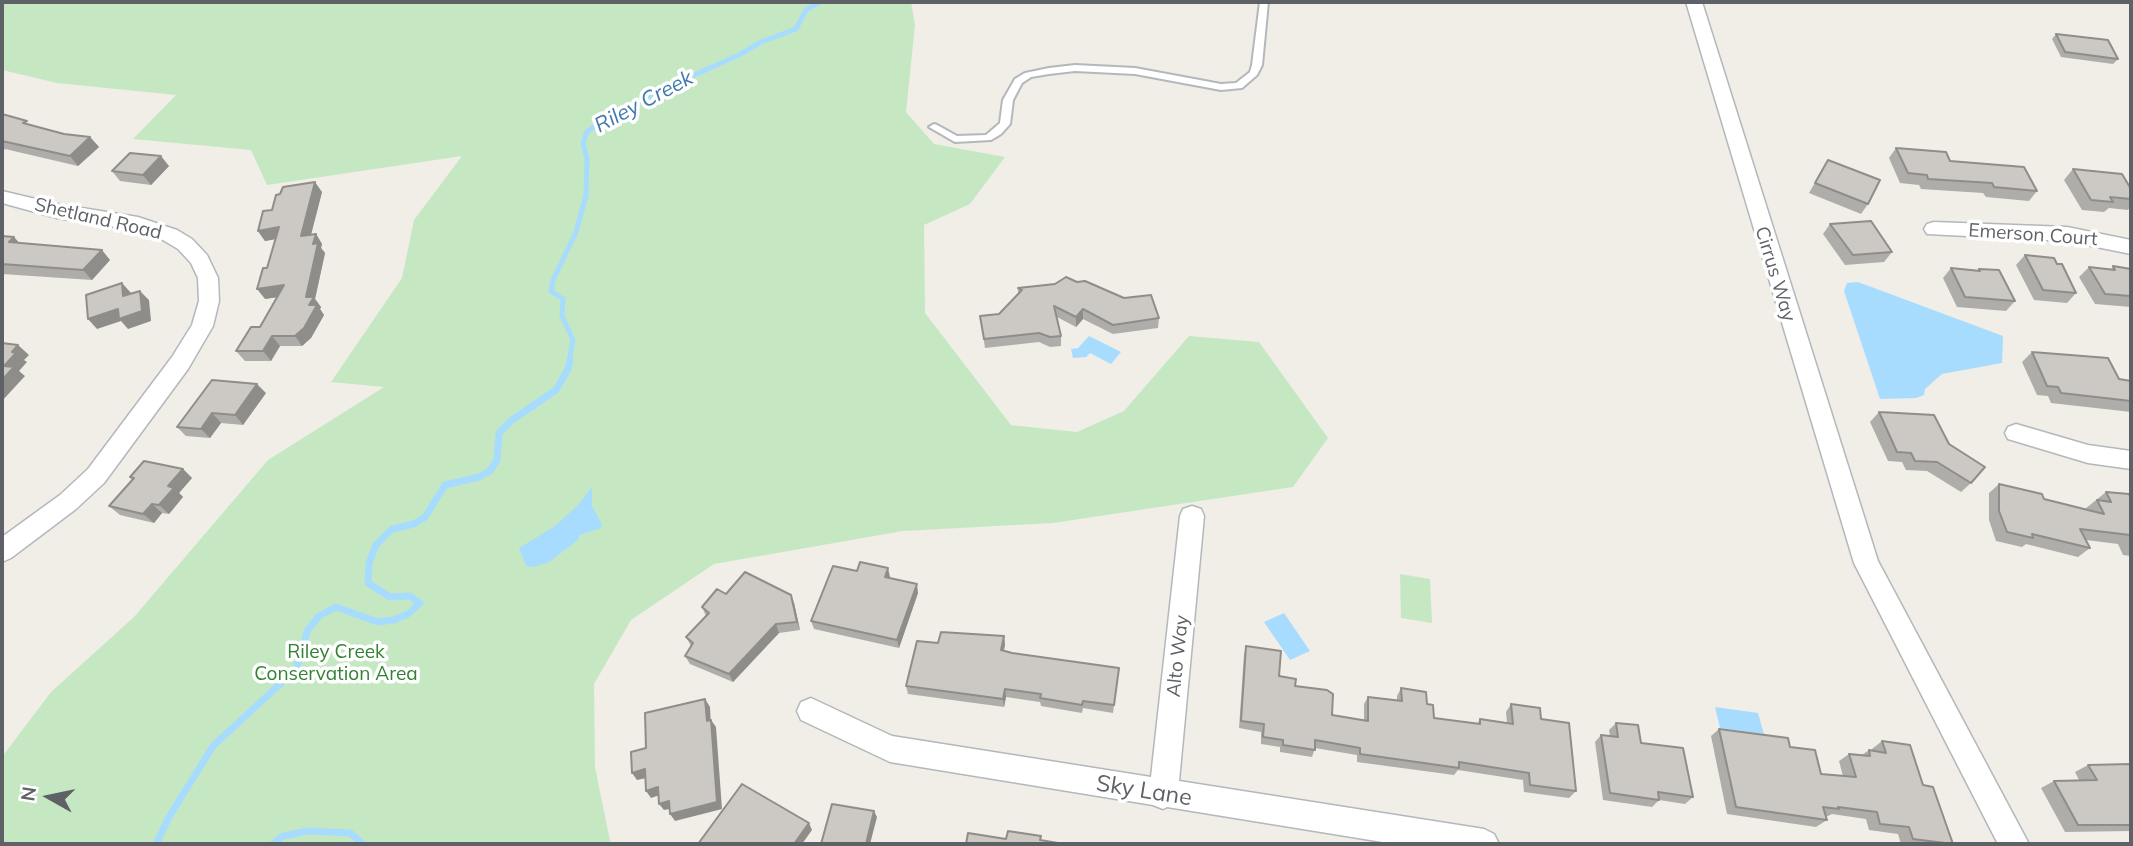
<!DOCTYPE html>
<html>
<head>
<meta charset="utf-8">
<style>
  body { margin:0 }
  #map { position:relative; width:2133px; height:846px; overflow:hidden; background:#f0eee7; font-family:Mulish,sans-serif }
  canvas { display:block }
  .frame { position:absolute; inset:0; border:4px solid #5e6267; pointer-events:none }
  .north { position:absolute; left:14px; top:762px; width:70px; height:70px; -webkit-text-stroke:5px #fff; paint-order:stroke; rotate:279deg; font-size:19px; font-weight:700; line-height:28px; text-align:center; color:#5e6267 }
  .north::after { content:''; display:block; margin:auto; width:24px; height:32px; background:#5e6267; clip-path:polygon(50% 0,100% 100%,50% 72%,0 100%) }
</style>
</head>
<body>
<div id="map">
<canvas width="2133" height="846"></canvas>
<div class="frame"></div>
<div class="north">N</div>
</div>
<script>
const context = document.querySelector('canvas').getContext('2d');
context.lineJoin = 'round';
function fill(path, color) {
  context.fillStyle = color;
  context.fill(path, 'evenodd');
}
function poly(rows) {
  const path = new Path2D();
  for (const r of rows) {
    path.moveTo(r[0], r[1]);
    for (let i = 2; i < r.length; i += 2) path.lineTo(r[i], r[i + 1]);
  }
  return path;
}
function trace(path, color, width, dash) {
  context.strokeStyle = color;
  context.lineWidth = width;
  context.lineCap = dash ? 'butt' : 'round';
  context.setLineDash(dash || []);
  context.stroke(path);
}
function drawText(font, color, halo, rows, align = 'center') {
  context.font = font + ' Mulish,sans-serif';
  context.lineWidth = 7;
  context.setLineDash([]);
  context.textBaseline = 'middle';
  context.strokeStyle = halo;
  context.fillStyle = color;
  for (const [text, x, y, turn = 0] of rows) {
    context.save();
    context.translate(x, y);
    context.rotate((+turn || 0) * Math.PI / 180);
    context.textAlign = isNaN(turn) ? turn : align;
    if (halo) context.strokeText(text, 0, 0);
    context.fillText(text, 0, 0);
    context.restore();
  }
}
fill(poly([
  [2,2,911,2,915,25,906,112,934,144,1005,157,970,204,924,225,925,313,1011,425,1077,432,1124,411,1189,336,1259,342,1328,438,1293,487,1053,523,903,531,714,564,631,620,594,684,595,767,610,841,614,844,2,844,2,757,51,692,134,617,268,460,384,387,331,382,402,278,414,220,462,156,267,185,251,150,133,139,176,95,57,83,2,70],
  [1400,574,1430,579,1432,623,1401,618]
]), '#c5e8c3');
fill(poly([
  [1858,282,2003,336,2002,363,1942,374,1925,389,1924,395,1916,398,1880,399,1844,291,1847,283],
  [1089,336,1121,352,1111,364,1090,353,1086,357,1073,358,1071,349,1078,348],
  [592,487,592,506,602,524,601,528,580,535,578,540,549,562,534,567,526,566,519,548,555,526,577,506],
  [1284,613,1310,651,1290,660,1264,622],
  [1715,707,1758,713,1764,734,1720,728]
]), '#a8dcff');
trace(poly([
  [569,362,573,340,562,316,563,299,551,291,553,280,576,232,586,196,587,159,583,144,586,133,600,122,665,88,739,55,761,42,796,29,806,10,820,2]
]), '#a8dcff', 5);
trace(poly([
  [156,844,169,817,213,746,292,673,301,658,307,631,319,616,336,607,378,622,394,620,408,614,420,603,410,596,390,597,368,583,369,563,376,545,392,529,414,524,425,517,445,485,479,477,490,471,497,460,499,433,512,420,556,390,568,369,570,360],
  [273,844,283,836,308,831,350,833,363,844]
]), '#a8dcff', 7);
const lane = poly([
  [1260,2,1268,2,1262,65,1257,75,1242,88,1221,90,1135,74,1075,71,1049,74,1031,77,1022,83,1013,100,1010,124,1001,134,991,140,955,142,929,127,934,124,937,125,957,136,986,135,1000,123,1003,100,1015,79,1025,73,1049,68,1075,65,1135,68,1221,84,1236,83,1250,72,1252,65,1260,2]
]);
const street = poly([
  [1686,2,1702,2,1878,561,2029,844,1998,844,1854,563,1686,2],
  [2,191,57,204,138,217,177,230,192,239,207,255,218,278,219,301,213,326,188,369,104,483,76,509,11,558,2,562,2,537,60,495,88,469,172,357,192,325,199,301,198,278,191,263,178,249,163,240,136,230,57,218,2,203,2,191],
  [1934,222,2067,227,2131,240,2131,254,2067,241,1927,234,1924,229,1927,224,1934,222],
  [2016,424,2088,445,2131,451,2131,469,2088,463,2008,439,2005,433,2008,427,2016,424],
  [1192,506,1201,509,1204,516,1179,781,1484,829,1494,834,1499,844,1395,844,1167,807,1163,809,1153,805,890,762,801,720,797,711,801,702,811,698,892,736,1151,777,1180,516,1183,509,1192,506]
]);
trace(lane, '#b4b7bb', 4);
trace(street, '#b4b7bb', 3);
fill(lane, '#fff');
fill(street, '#fff');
fill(poly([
  [2056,34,2118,59,2113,64,2061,57,2052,39],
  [2,114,30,125,64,134,90,137,99,147,78,166,5,149,2,152],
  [1896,148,1950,161,2037,191,2029,201,1986,197,1983,193,1921,189,1919,185,1900,183,1889,158],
  [1828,160,1868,204,1861,214,1809,193],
  [169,166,151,185,120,181,112,171],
  [2073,169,2131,189,2131,206,2128,210,2109,208,2104,212,2082,210,2064,180],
  [322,192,311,235,316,234,322,244,321,248,325,253,315,299,321,307,320,309,324,315,311,338,302,346,280,346,271,361,245,361,236,351,260,327,277,297,265,299,267,268,276,239,265,241,258,231,272,210],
  [1830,224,1892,252,1884,262,1845,265,1823,234],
  [2,236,19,243,110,260,92,280,2,274],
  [2025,255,2057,264,2076,293,2067,303,2034,300,2016,265],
  [2113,266,2131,269,2131,307,2095,304,2079,277,2089,267,2111,269],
  [1951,268,1978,270,1979,269,2015,301,2006,311,1957,307,1943,278],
  [1018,288,1159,318,1158,328,1113,334,1083,319,1076,327,1057,317,1061,336,1061,346,1050,347,1039,342,985,348,980,316,999,314,1018,295],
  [2032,352,2119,379,2131,381,2131,412,2051,403,2048,396,2037,395,2022,362],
  [266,393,243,425,221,423,210,438,186,436,177,427],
  [1879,412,1949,444,1971,483,1961,492,1927,471,1906,470,1902,462,1888,461,1870,422],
  [183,469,192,478,179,493,183,497,169,514,162,513,154,523,120,515,109,506,132,480,130,477],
  [1999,484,2044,499,2085,509,2106,492,2131,499,2131,556,2123,555,2118,544,2086,540,2090,548,2078,557,2026,544,2022,547,1996,541,1989,520,1989,493],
  [890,577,890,578,918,593,899,648,814,629,811,621],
  [726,594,794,603,800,630,779,633,733,682,690,664,685,656,691,646,686,637,706,616,702,607],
  [1004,636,1005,645,1004,650,1012,653,1119,668,1113,713,1083,708,1082,713,1041,706,1040,702,1006,697,1004,707,908,694,906,686,938,643],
  [1246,646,1279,676,1295,686,1332,715,1364,720,1364,704,1368,697,1397,701,1397,696,1401,688,1427,704,1434,718,1477,724,1480,719,1507,723,1506,712,1511,704,1541,719,1576,791,1569,798,1524,792,1523,780,1458,770,1454,775,1357,762,1357,755,1315,748,1312,757,1280,752,1280,747,1261,744,1261,732,1239,728,1244,654],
  [1616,723,1641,743,1693,797,1685,804,1659,800,1652,807,1603,800,1595,742,1601,735,1610,736,1609,730],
  [1719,729,1821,774,1843,776,1839,761,1849,754,1862,755,1869,750,1872,751,1872,749,1882,741,1923,785,1953,844,1901,844,1898,834,1869,830,1866,819,1832,814,1828,816,1825,816,1827,820,1816,827,1727,814,1711,736],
  [2131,764,2131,831,2065,832,2041,788,2054,781,2079,780,2075,772,2088,765]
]), '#afada9');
fill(poly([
  [90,137,99,147,78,166,70,156],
  [161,156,169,166,151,185,143,175],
  [315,182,322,192,308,246,301,236],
  [279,227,286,237,265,241,258,231],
  [316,234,322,244,321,248,325,253,315,299,321,307,320,309,324,315,311,338,302,346,295,336,306,297,313,244],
  [14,237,23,247,9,242],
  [102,250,110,260,92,280,83,270],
  [122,283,131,293,123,296],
  [284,285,292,295,265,299,257,289],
  [140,291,149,300,151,321,128,329,121,321,97,329,88,319],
  [1083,309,1083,319,1076,327,1076,317],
  [272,336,280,346,271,361,263,351],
  [18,345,29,355,24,360,27,362,19,371,25,376,2,401,2,380,4,366,12,352],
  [257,384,266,393,243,425,235,415],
  [212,413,221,423,210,438,201,429],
  [183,469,192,478,179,493,183,497,169,514,159,505,168,486],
  [152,504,162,513,154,523,143,514],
  [888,568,890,577,887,586,885,577],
  [917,584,918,593,899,648,897,640],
  [791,595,794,603,800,630,797,622],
  [776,624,779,633,733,682,729,674],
  [1004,636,1005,645,1002,658,1001,650],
  [1005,689,1006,697,1004,707,1003,699],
  [705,699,710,707,711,728,707,721],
  [711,720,716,727,722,809,675,821,670,814],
  [645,769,651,777,637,780,632,773],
  [658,787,663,794,651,798,646,791],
  [669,801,675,808,664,810,659,804],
  [874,811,877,817,870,844,866,844],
  [809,823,812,830,802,844,794,844]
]), '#8f8d89');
const building = poly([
  [2056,34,2108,40,2118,59,2065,52,2056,34],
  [2,114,27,121,23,123,64,134,90,137,70,156,2,141,2,114],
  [1896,148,1946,152,1950,161,2024,167,2037,191,1994,187,1992,183,1928,179,1927,175,1908,173,1896,148],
  [130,153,161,156,143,175,112,171,130,153],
  [1828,160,1880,180,1868,204,1815,183,1828,160],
  [2073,169,2122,174,2131,189,2131,199,2110,197,2113,202,2091,200,2073,169],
  [315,182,301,236,316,234,313,244,318,243,306,297,314,297,309,305,317,305,304,328,295,336,272,336,263,351,236,351,251,327,260,327,284,285,257,289,263,268,267,268,279,227,258,231,263,211,272,210,276,195,280,194,283,187,315,182],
  [1871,221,1892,252,1853,255,1830,224,1871,221],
  [2,236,14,237,9,242,102,250,83,270,2,264,2,236],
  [2025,255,2054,258,2057,264,2062,264,2076,293,2043,290,2025,255],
  [2113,266,2131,269,2131,296,2105,294,2089,267,2115,270,2113,266],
  [1951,268,1980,271,1979,269,1999,270,2015,301,1965,297,1951,268],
  [1066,277,1077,282,1085,281,1124,298,1151,295,1159,318,1113,325,1083,309,1076,317,1054,306,1061,336,1050,337,1039,333,984,339,980,316,999,314,1022,290,1018,288,1055,284,1066,277],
  [122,283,123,296,140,291,142,311,119,319,118,309,88,319,86,295,122,283],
  [2,343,18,345,12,352,16,353,4,366,14,367,2,380,2,343],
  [2032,352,2108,358,2119,379,2131,381,2131,401,2061,393,2058,387,2047,386,2032,352],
  [212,380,257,384,235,415,212,413,201,429,177,427,212,380],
  [1879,412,1934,415,1949,444,1985,467,1971,483,1937,462,1915,461,1911,453,1897,452,1879,412],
  [144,461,183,469,168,486,174,488,159,505,152,504,143,514,109,506,134,478,130,477,144,461],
  [1999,484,2042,494,2044,499,2104,514,2097,500,2111,502,2106,492,2129,494,2131,499,2131,537,2130,535,2080,529,2090,548,2032,534,2033,538,2007,532,1999,511,1999,484],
  [860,562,888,568,885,577,917,584,897,640,811,621,833,566,857,571,860,562],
  [745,572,791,595,797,622,776,624,729,674,685,656,693,643,686,637,709,613,702,607,717,589,726,594,745,572],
  [941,632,1004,636,1001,650,1012,653,1119,668,1114,705,1083,701,1082,705,1040,698,1041,694,1005,689,1003,699,906,686,917,641,938,643,941,632],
  [1246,646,1281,651,1279,676,1296,679,1295,686,1327,690,1333,694,1332,715,1368,721,1368,697,1402,701,1401,688,1426,692,1427,704,1433,705,1434,718,1480,724,1480,719,1513,724,1511,704,1540,708,1541,719,1569,723,1576,791,1530,785,1529,773,1459,762,1459,768,1360,754,1360,748,1315,740,1315,750,1283,745,1283,740,1263,737,1264,724,1241,721,1246,646],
  [705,699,707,721,711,720,717,802,670,814,669,801,659,804,658,787,646,791,645,769,632,773,631,752,646,748,645,713,705,699],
  [1616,723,1638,725,1641,743,1683,748,1693,797,1658,792,1659,800,1610,793,1601,735,1618,737,1616,723],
  [1719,729,1788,738,1790,747,1815,750,1821,774,1856,777,1849,754,1870,756,1869,750,1886,753,1882,741,1910,745,1923,785,1933,787,1953,844,1913,839,1909,827,1880,824,1877,812,1838,807,1839,809,1823,807,1827,820,1736,807,1719,729],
  [2131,764,2131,825,2078,825,2054,781,2097,780,2088,765,2131,764],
  [742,784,809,823,794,844,698,844,742,784],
  [832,804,874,811,866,844,821,844,832,804],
  [1008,831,1041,836,1040,840,1058,843,1058,844,966,844,968,833,1006,839,1008,831]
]);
fill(building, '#ccc9c4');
trace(building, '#8f8d89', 2);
drawText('19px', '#5e6267', '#fff', [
  ["Shetland Road",98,219,13],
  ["Emerson Court",2033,235,4],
  ["Cirrus Way",1775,274,73],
  ["Alto Way",1178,656,-84]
]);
drawText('19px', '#338133', '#fff', [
  ["Riley Creek",336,652],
  ["Conservation Area",336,674]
]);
drawText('italic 21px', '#3f78ab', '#fff', [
  ["Riley Creek",644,102,-28]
]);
drawText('23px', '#5e6267', '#fff', [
  ["Sky Lane",1144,791,9]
]);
</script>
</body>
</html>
